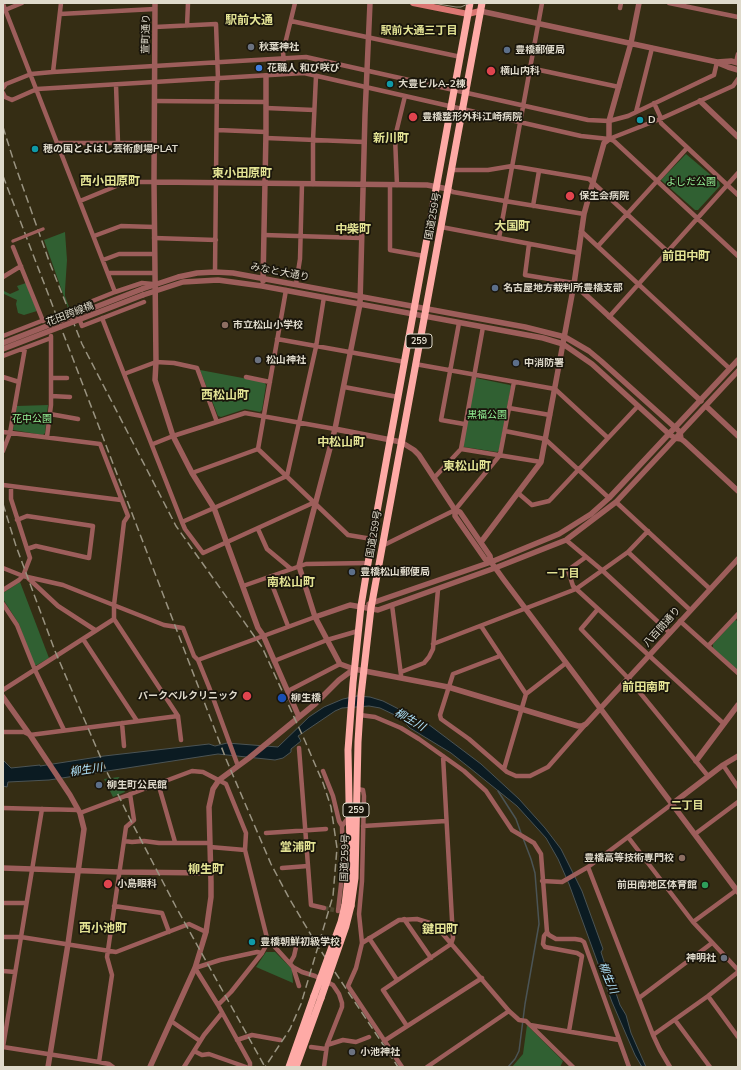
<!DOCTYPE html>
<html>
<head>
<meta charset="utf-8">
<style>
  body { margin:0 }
  #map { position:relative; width:741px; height:1070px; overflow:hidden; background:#352d14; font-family:Mulish,sans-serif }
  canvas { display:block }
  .frame { position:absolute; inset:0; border:4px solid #dfdacb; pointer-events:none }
</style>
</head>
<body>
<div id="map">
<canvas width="741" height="1070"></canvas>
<div class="frame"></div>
</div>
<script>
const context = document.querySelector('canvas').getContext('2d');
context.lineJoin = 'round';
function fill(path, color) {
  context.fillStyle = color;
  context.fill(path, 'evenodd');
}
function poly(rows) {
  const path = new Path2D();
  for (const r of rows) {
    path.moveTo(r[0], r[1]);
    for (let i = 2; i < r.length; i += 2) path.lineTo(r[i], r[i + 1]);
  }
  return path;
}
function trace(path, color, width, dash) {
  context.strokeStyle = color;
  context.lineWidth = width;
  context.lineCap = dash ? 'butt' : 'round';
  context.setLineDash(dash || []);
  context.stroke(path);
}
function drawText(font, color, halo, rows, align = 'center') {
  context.font = font + ' Mulish,"Noto Sans JP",sans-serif';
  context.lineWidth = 3.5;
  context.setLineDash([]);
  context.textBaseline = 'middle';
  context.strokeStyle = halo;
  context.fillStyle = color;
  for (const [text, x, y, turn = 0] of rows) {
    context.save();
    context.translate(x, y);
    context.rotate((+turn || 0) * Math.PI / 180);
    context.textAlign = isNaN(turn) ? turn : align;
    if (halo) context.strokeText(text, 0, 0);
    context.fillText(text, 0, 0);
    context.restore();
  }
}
fill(poly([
  [686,154,719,182,720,186,698,210,695,210,661,180],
  [65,232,67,260,65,290,65,296,70,310,69,311,44,240],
  [26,283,37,311,24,315,18,313,16,304,17,300,4,294,4,291,10,294,19,290,17,286],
  [200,370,264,382,266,385,262,410,260,412,245,409,221,417,218,416],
  [476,378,510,385,511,386,499,451,497,452,464,447,463,445,475,380],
  [48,405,45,433,43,435,13,430,17,406],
  [20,582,49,658,37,665,34,665,19,624,3,599,3,593],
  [735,620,738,621,738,671,713,648,713,644],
  [119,777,125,792,113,797,104,779],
  [266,952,275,952,292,969,293,983,256,967],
  [527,1025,563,1061,560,1067,512,1067,523,1054]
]), '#306032');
const water = poly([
  [357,696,370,697,383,701,428,724,481,764,519,799,545,828,561,849,582,891,603,949,601,952,610,980,612,981,620,1005,626,1015,631,1033,646,1067,642,1067,635,1055,612,1002,569,884,558,859,546,838,517,806,470,768,451,753,410,728,399,717,380,708,369,706,342,708,335,711,298,736,301,741,291,749,291,752,283,758,275,760,218,754,49,780,8,782,7,787,3,786,3,760,11,768,40,765,40,766,104,756,209,744,215,746,227,743,278,747,309,717,324,707,343,699,357,696]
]);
fill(water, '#0b1b22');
trace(water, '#4b5455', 1);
trace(poly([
  [498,791,516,819,521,833],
  [508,1067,515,1059,519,1051,525,1004,539,924,535,873,531,859,523,838]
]), '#4b5455', 1.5);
trace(poly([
  [324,908,334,910]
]), '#4e472f', 4.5, [4.5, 2]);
trace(poly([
  [669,3,738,17],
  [3,4,115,292],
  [620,8,621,3],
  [5,10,22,3],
  [60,14,155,9],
  [291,21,461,57],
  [187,26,188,3],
  [155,27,216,24,218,79,217,83,215,272],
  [736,62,738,54],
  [530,68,619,87],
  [53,72,61,3],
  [285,74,283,52,295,3],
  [116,85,118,143],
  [3,88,6,84,31,74,53,72,306,57,588,120,609,121,628,116,714,75,717,62],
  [3,93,5,97,12,100,37,89,304,73,581,136,609,139,660,119,733,86,738,79],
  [155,101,266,102],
  [654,103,660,116,661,123,738,195],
  [266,108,314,110],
  [636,112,652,48],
  [217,130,266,132],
  [266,138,364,142],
  [609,139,614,141,738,256],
  [58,143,154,143],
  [451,170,488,170,512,166,589,179,667,251],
  [313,184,313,140,316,76],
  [390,185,390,250,424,256],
  [397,185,395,137,405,96],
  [448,189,453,192,505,201,584,214],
  [80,201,126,182,154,182],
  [533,206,539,171],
  [441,227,578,253],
  [581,231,730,369],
  [264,235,361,238],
  [94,236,121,226,154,227],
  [154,238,216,240],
  [499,238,542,3],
  [529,244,525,275,574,283],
  [598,246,687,148],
  [13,247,43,321],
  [103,260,119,254,154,254],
  [108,273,154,273],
  [3,277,21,266],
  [296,284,300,259,302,184],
  [144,302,82,326,75,308,115,292,142,283,153,284],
  [609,317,738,173],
  [102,318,124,374],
  [459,323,441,420,464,424],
  [3,336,44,320],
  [277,339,405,362],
  [3,356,51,338],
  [415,364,555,389,608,438],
  [3,377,19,382],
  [246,377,270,382],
  [51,378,67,378],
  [344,387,398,397],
  [51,396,70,397],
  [509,408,550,415],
  [50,414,78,419],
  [217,422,197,368,174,363,156,362,124,374,182,522,185,529,203,553,315,502],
  [505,431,545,439,609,498],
  [3,432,100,444,128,516,124,522,114,605,114,619,178,716,30,735,24,732,3,732],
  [47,437,51,405,51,336],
  [153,444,173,436,245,413,335,429],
  [258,449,286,290],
  [461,449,541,462],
  [3,451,10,433,25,348],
  [192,473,258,449,348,535,372,539],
  [434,478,461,449,483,327],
  [3,485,121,500],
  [518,493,532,505,549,501,551,499,638,406],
  [616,502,710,589],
  [17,520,27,516,93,526,89,558,36,546,27,549],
  [182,522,287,476,316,347,324,297],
  [258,529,267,549,291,569],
  [566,540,603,571,670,633],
  [382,546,455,510,500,455,514,382],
  [628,552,690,610],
  [586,557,568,570,573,586,724,724],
  [3,568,23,576,63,585,164,625,183,628,194,656,198,660,209,687,238,766],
  [269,577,288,626],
  [28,578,58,606,95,630],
  [243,586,306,564,368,563],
  [3,590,19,580,23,576,30,558,11,499,11,486],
  [3,604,17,625,35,670,64,730],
  [392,605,401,675],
  [598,609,581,629,628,678,708,776],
  [680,621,738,673],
  [481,626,526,694],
  [83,639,137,721],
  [433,644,576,589,628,552,648,531],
  [708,646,738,614],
  [500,656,453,674,440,715,441,719,469,739,507,772,516,776,530,776,548,767,585,725],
  [198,660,315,617],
  [274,661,327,640,358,631],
  [401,672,424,663,429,657,433,649,438,589],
  [3,690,114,619],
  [288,691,340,664],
  [360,715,375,717,401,728,419,739,464,771,486,791,512,830,534,843,541,854,547,932,549,935,556,939,575,939,581,940,584,942,629,1067],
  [178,716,181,740],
  [122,723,124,746],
  [299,748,311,905,324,908],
  [723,765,738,787],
  [504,769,526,694,566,663],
  [323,771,333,796,339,821,342,826],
  [158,783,175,842],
  [357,789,363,790,364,796,362,881,359,914,362,943,356,968,348,986,402,1067],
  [3,808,78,810],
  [80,813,192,771,203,772,226,784,246,833,245,850,268,942,274,946,293,967,302,972,315,976,333,985,339,994,342,1003,342,1007,327,1045,324,1067],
  [363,826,446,821],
  [266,833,326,829],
  [695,834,738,802],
  [628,837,693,922,738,970],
  [124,841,132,842,144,841,159,843,210,843],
  [210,847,245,850],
  [282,868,308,866],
  [542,881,562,882,588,867],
  [3,903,26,903],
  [114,906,162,913,169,932],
  [338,911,343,867,342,826,349,817],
  [404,919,431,958],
  [693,922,738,889],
  [547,932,544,936,543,944,545,947,577,953,582,956,569,1031],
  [3,937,21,937,116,952,189,924,206,932],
  [369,938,397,980],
  [362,943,399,920,417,919,430,923,442,933,509,1011,519,1020,526,1021,573,1067],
  [290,963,294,956,297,943],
  [293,967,299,986],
  [3,971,15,972],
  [708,996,738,1037],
  [639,998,712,943],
  [218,1005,231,992,262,953],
  [675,1020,710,1067],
  [171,1021,200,1041],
  [530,1025,619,1040],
  [407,1026,383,990,451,944,453,938,443,756],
  [653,1035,708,996,738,972],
  [237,1040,252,1035,280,1040],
  [384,1041,482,978],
  [327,1045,343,1040,356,1042,369,1037],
  [3,1047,42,809],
  [3,1047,99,1062,109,1064,113,1067],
  [311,1047,326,1049],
  [194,1051,202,1055,209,1054,246,1067],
  [99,1062,112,975,107,957,126,827,134,820,130,794],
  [184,1067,204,1035,222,1013],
  [250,1067,250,1063,218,1005,195,968,220,960,257,952,262,953,268,942],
  [427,1067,509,1011],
  [670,1067,660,1050,653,1035,588,867,672,804]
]), '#9d5e5b', 4.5);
trace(poly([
  [155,3,154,182,156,362,155,380,173,436,192,473,214,508,258,628,263,635,299,717],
  [370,3,365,115,360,304,335,429,299,566,315,617,340,664,354,669,448,687,578,726,582,726,586,724,738,559],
  [480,11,717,62,731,61,738,63],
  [718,63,728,67,738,70],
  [700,101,738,137],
  [154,182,427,185,448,189],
  [263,281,266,132,266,76],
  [574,284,701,401],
  [142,289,178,277,197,273,215,272,233,273,525,327,565,337,589,351,601,361,680,432,681,439,684,441,738,491],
  [143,295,183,282,218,280,262,286,543,338,563,344,592,364,669,434,675,438,681,439],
  [706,406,738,436],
  [335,429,401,442,414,450,419,455,455,510,455,516,485,559,491,562,504,580,738,892],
  [455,510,460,512,490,556,491,562],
  [481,542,541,462,574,284,584,214,604,143,609,139,609,121,631,43,639,3],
  [369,604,491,562,559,534,591,514,609,498,738,360],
  [315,617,350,605,378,610,392,605,495,568,566,540,616,502,738,371],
  [3,697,30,735,70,795,80,813,84,829,68,944,48,1067],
  [696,761,738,705],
  [672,804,723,765,738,756],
  [3,868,119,872,211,873],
  [150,1067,195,968,206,932,211,897,211,882,209,807,213,789,219,780,249,758,315,704,339,680,354,669]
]), '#9d5e5b', 5.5);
trace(poly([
  [413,3,468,14,480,11]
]), '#dc7773', 6);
trace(poly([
  [345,905,348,879,350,851,348,750,353,683,361,606,372,539,470,3],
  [351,906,355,878,358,742,361,695,371,608,482,3],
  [289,1067,314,996],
  [296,1067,321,998]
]), '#feaaa6', 7);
trace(poly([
  [432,3,456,7,461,7,470,3]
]), '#999380', 1);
trace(poly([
  [3,127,14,162,49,261,82,344,176,526,262,647,305,741,323,783,331,807,337,848,333,896,301,1004,290,1029,265,1067],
  [3,176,226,759,271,864,289,898,317,945,398,1067],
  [3,504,16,546,55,651,106,770,130,819,176,907,265,1067]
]), '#999380', 1.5, [8, 4]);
trace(poly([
  [13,241,43,229]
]), '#9d5e5b', 3.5);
trace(poly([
  [3,343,142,289],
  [3,349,143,295]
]), '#9d5e5b', 5.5);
trace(poly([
  [314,996,341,922,345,905],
  [321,998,346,926,351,906]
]), '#feaaa6', 7);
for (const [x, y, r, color] of [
  [251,47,4,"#6b7280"],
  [507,50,4,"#5c6f8a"],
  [259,68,4,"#3f7fe0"],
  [491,71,5,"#e0444e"],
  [390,84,4,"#0f9aa8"],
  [413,117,5,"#e0444e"],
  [640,120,4,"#0f9aa8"],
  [35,149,4,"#0f9aa8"],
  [570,196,5,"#e0444e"],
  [495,288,4,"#5c6f8a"],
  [225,325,4,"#8d6e63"],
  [258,360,4,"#6b7280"],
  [516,363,4,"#5c6f8a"],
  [352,572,4,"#5c6f8a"],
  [247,696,5,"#e0444e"],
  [282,698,5,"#1a4fb4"],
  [99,785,4,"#5c6f8a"],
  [682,858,4,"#8d6e63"],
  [108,884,5,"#e0444e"],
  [705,885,4,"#2e9e5b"],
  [252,942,4,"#0f9aa8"],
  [724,958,4,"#6b7280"],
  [352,1052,4,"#6b7280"]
]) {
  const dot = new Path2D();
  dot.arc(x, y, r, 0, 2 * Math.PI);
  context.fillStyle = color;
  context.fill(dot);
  trace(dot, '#19150b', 1.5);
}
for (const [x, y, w] of [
  [419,341,26],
  [356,810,26]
]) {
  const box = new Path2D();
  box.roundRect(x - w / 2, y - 7, w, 14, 3);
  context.fillStyle = '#19150b';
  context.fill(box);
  trace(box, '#dfdacb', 1);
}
drawText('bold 9px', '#dfdacb', null, [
  ["259",419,341],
  ["259",356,810]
]);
drawText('10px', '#dfdacb', '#19150b', [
  ["萱町通り",146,34,-89],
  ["国道259号",433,216,-79],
  ["みなと大通り",280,272,11],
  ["花田跨線橋",70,314,-21],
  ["国道259号",374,534,-80],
  ["八百間通り",662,627,-48],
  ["国道259号",345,858,-88]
]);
drawText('bold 10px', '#dfdacb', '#19150b', [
  ["秋葉神社",259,47],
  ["豊橋郵便局",515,50],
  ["花職人 和び咲び",267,68],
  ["横山内科",500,71],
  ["大豊ビルA-2棟",398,84],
  ["豊橋整形外科江崎病院",422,117],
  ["D",648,120],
  ["穂の国とよはし芸術劇場PLAT",43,149],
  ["保生会病院",579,196],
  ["名古屋地方裁判所豊橋支部",503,288],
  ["市立松山小学校",233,325],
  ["松山神社",266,360],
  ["中消防署",524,363],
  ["豊橋松山郵便局",360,572],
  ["パークベルクリニック",238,696,"right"],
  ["柳生橋",291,698],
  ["柳生町公民館",107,785],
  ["豊橋高等技術専門校",674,858,"right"],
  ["小島眼科",117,884],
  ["前田南地区体育館",697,885,"right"],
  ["豊橋朝鮮初級学校",260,942],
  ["神明社",716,958,"right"],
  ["小池神社",360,1052]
], 'left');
drawText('10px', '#95f497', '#19150b', [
  ["よしだ公園",691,182],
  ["黒福公園",487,415],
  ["花中公園",32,419]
]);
drawText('bold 11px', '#e3e394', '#19150b', [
  ["駅前大通三丁目",419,31],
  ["一丁目",563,574],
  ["二丁目",687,806]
]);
drawText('italic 11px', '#b2e5fd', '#19150b', [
  ["柳生川",410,720,30],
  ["柳生川",86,770,-9],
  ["柳生川",608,978,68]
]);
drawText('bold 12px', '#e3e394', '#19150b', [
  ["駅前大通",249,20],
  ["新川町",391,138],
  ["東小田原町",242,173],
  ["西小田原町",110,181],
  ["大国町",512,226],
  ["中柴町",353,229],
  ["前田中町",686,256],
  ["西松山町",225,395],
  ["中松山町",341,442],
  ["東松山町",467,466],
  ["南松山町",291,582],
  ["前田南町",646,687],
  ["堂浦町",298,847],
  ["柳生町",206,869],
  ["西小池町",103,928],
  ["鍵田町",440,929]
]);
</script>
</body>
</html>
